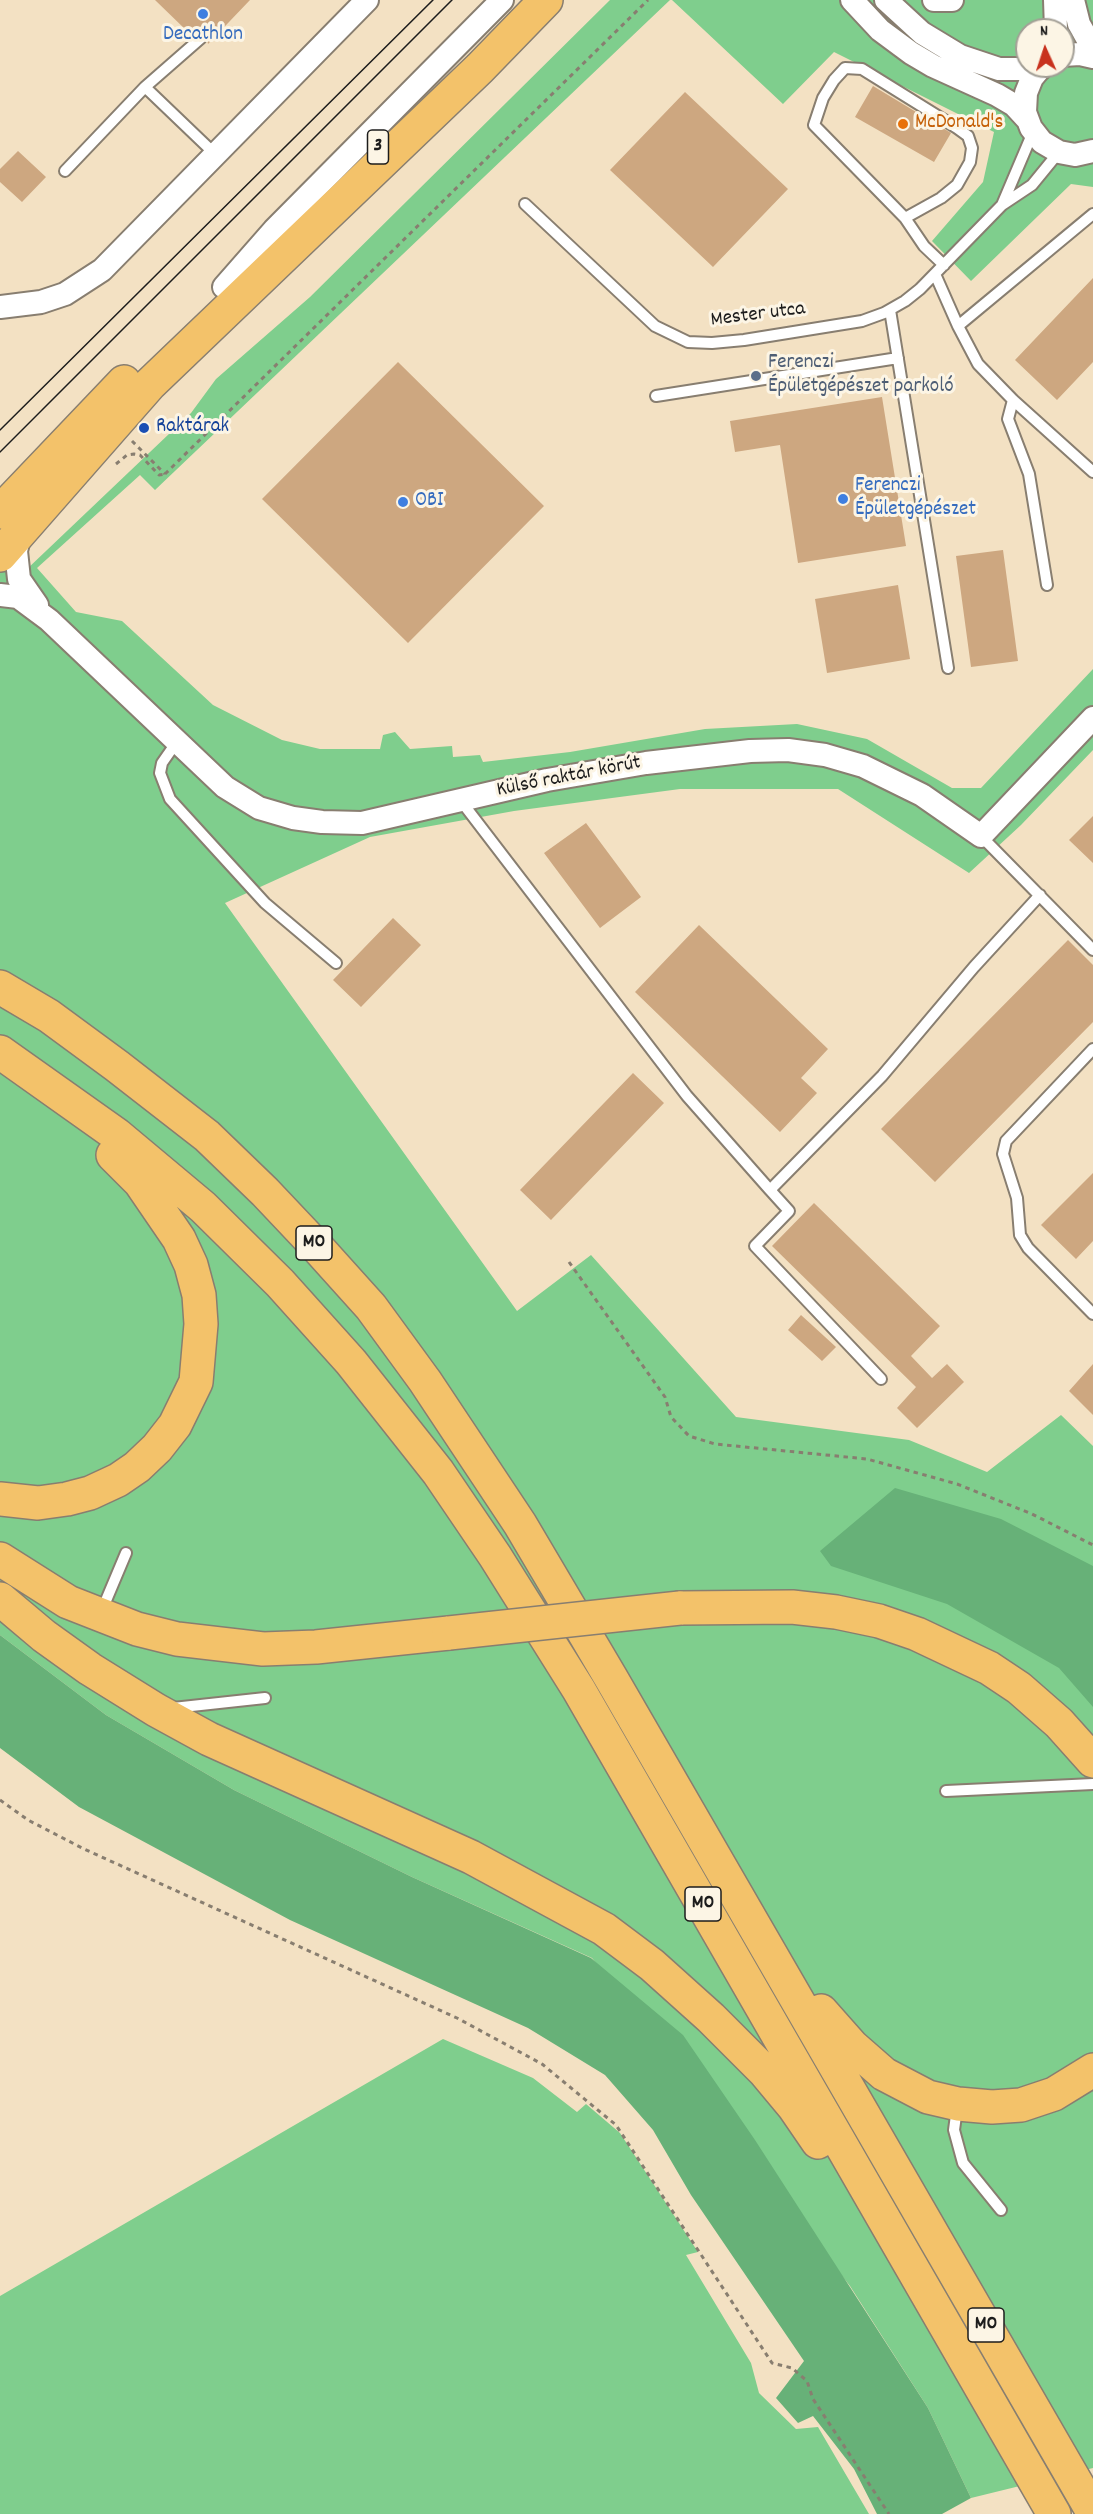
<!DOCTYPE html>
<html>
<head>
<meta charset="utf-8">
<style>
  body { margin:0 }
  #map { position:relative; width:1093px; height:2514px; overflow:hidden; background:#f3e1c3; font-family:Dekko,sans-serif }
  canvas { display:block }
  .north { position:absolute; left:1015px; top:18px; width:60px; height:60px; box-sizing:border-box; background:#fcf5e5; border:2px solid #a29e95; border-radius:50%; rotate:357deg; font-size:16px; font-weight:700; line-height:24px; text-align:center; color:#1c1c1c }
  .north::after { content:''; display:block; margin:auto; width:21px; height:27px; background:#c8321e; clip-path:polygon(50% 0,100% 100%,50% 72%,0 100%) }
</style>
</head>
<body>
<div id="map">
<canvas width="1093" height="2514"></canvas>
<div class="north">N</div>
</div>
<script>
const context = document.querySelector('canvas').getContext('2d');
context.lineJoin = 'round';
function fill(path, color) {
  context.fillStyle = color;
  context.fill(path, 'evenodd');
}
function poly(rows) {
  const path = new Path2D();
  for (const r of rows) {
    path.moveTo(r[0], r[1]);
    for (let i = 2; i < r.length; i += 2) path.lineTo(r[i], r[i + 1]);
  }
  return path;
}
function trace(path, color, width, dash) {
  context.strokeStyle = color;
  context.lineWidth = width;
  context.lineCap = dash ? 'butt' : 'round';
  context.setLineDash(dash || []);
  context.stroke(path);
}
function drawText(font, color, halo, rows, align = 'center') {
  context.font = font + ' Dekko,sans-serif';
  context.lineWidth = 6;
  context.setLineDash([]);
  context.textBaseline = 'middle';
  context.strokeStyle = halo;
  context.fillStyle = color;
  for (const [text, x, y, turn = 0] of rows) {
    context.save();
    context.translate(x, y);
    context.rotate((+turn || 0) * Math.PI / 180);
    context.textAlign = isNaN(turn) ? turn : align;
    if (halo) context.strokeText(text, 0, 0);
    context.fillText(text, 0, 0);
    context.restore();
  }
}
fill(poly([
  [610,0,670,0,155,490,140,475,37,568,76,612,122,621,213,705,282,740,320,749,380,749,383,735,395,732,410,749,452,746,453,757,480,755,483,762,570,752,705,729,797,724,867,739,952,788,981,788,1093,669,1093,750,1021,825,969,873,838,789,680,789,514,811,370,837,225,903,517,1311,591,1255,736,1417,909,1440,987,1472,1061,1415,1093,1446,1093,2468,971,2498,928,2408,850,2286,592,1958,412,1877,234,1790,106,1715,0,1635,0,549,26,570,191,413,216,379,310,297],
  [672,0,1093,0,1093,187,1071,184,971,281,932,241,983,182,994,132,834,52,783,104],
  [1027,30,1063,30,1063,66,1027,66],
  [443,2039,533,2078,577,2112,586,2104,620,2133,698,2252,686,2255,751,2363,759,2393,796,2429,818,2427,869,2514,0,2514,0,2296]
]), '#7fce8d');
fill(poly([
  [895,1488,1001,1519,1093,1566,1093,1707,1059,1668,947,1604,831,1566,820,1551],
  [0,1635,106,1715,234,1790,412,1877,591,1958,683,2035,755,2140,928,2408,971,2498,942,2514,877,2514,854,2469,813,2416,798,2423,776,2398,804,2361,691,2195,653,2130,605,2075,528,2028,290,1920,79,1807,0,1748]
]), '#67b178');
fill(poly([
  [155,0,250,0,208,44,206,33,200,31,196,33,192,28,188,32],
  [873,86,951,133,934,162,855,117],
  [685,92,788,189,713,267,610,170],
  [18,151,46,177,22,202,0,182,0,169],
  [1093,278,1093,362,1057,400,1015,360],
  [398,362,544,506,408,643,262,499],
  [882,397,906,546,798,563,780,445,735,452,730,421],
  [1003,550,1018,661,971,667,956,556],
  [898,585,910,659,827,673,815,599],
  [1093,816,1093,863,1069,840],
  [586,823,641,897,600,928,544,853],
  [393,918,421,945,361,1007,333,980],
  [699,925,828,1049,801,1078,817,1093,780,1132,635,992],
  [1068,940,1093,965,1093,1022,935,1182,881,1129],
  [633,1073,664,1103,551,1220,520,1190],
  [1093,1173,1093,1241,1076,1259,1041,1225],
  [814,1203,940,1326,911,1356,932,1378,947,1364,964,1382,917,1428,897,1408,916,1387,772,1246],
  [801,1315,836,1347,822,1361,788,1330],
  [1093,1364,1093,1415,1069,1391]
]), '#cda780');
const service = poly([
  [145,87,216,155],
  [65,171,145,87,201,38],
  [525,204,655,326,688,342,712,343,744,340,862,321,884,313,905,301,920,289,1002,205,1032,185,1059,152],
  [1002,205,1033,132],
  [905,218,941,198,957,185,970,162,972,148,968,136,957,128,862,69,845,68,834,80,823,98,814,125,905,218,924,246,944,265],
  [935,274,958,326,978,364,1013,400,1093,472],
  [890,310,948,668],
  [958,326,1093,214],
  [656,396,898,358],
  [1013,400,1008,419,1029,474,1047,585],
  [176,743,162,763,160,773,170,799,265,903,336,963],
  [461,801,687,1096,770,1190,882,1076,974,967,1040,895],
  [981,836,1093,950],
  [1093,1049,1006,1141,1003,1154,1017,1198,1020,1235,1028,1248,1093,1314],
  [770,1190,789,1211,755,1246,881,1379],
  [102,1610,126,1553],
  [173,1708,265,1698],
  [946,1791,1093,1784],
  [957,2108,954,2130,963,2163,1001,2210]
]);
const minor = poly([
  [852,0,880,30,911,53,933,66,997,95,1014,105,1026,118],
  [886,0,922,33,960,56,999,69,1040,69],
  [934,0,952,0],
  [1055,0,1056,30],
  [1073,0,1079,24,1093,49],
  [1063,55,1080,54,1093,57],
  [1042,66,1032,78,1026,93,1025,112,1031,128,1042,142,1059,152,1075,155,1093,151],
  [224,287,274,230,502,0],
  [0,307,41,302,65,294,102,270,367,0],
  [20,534,16,551,19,579,37,605],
  [0,595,18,597,49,620,225,787,259,808,293,818,322,822,362,823,547,780,646,763,750,751,788,750,825,755,863,766,922,795,981,836,1093,718]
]);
const primary = poly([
  [0,512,124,382],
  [0,555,150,384,480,68,546,0]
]);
const trunk = poly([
  [0,987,49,1016,117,1066,207,1136,265,1192,317,1247,371,1307,425,1381,520,1524,611,1678,1093,2512],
  [0,1052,117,1135,203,1207,280,1283,351,1362,438,1472,495,1556,579,1690,1054,2514],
  [0,1499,38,1503,67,1499,90,1493,118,1480,137,1467,157,1448,175,1425,196,1382,201,1324,199,1295,191,1265,179,1239,140,1182,113,1155],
  [0,1559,68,1602,137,1629,177,1639,263,1649,316,1647,449,1633],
  [0,1599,44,1636,90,1669,156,1710,209,1739,471,1857,604,1929,652,1965,711,2018,764,2071,794,2107,818,2142],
  [680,1608,792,1607,836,1612,879,1621,917,1634,989,1668,1019,1688,1059,1723,1093,1761],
  [821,2011,852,2046,884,2074,928,2097,958,2104,992,2107,1021,2105,1054,2094,1093,2070]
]);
trace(service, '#887e70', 14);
trace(minor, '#887e70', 26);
trace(primary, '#887e70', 36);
trace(trunk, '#887e70', 36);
trace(poly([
  [132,441,165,474],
  [116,464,127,455,134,454,140,455,159,475,165,474],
  [165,474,648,0],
  [569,1262,665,1397,671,1417,689,1436,715,1444,867,1459,957,1484,1032,1514,1093,1545],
  [0,1800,28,1820,84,1849,457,2018,542,2064,616,2125,772,2363,792,2368,807,2381,813,2399,889,2514]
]), '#887e70', 3, [4.5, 4.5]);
trace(service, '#fff', 10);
trace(minor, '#fff', 22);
trace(primary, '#f3c26a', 33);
trace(trunk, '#f3c26a', 33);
trace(poly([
  [0,430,433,0],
  [0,452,452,0]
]), '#1c1c1c', 1.5);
const trunkBridge = poly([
  [449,1633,680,1608]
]);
trace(trunkBridge, '#887e70', 36, []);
trace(trunkBridge, '#f3c26a', 33);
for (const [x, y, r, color] of [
  [203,14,6,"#3f7fe0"],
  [903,124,6,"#e8710a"],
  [756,376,6,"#5c6f8a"],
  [144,428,6,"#1a4fb4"],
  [843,499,6,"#3f7fe0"],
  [403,502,6,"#3f7fe0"]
]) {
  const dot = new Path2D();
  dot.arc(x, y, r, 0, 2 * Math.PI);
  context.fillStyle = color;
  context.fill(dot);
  trace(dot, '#fcf5e5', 2);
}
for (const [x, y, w] of [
  [378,147,21],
  [314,1243,36],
  [703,1904,36],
  [986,2325,36]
]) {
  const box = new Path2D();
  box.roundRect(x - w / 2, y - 17, w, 34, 4.5);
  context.fillStyle = '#fcf5e5';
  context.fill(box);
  trace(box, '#1c1c1c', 1.5);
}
drawText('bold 20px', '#1c1c1c', null, [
  ["3",378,147],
  ["M0",314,1243],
  ["M0",703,1904],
  ["M0",986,2325]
]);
drawText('21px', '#366cbe', '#fcf5e5', [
  ["Decathlon",203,36,"center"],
  ["Ferenczi",855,487],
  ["Épületgépészet",855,511],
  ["OBI",415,502]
], 'left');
drawText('21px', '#c56008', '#fcf5e5', [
  ["McDonald's",915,124]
], 'left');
drawText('21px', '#1c1c1c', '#fcf5e5', [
  ["Mester utca",758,316,-7],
  ["Külső raktár körút",569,778,-11]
]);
drawText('21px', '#4e5e75', '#fcf5e5', [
  ["Ferenczi",768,364],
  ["Épületgépészet parkoló",768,388]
], 'left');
drawText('21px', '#164399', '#fcf5e5', [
  ["Raktárak",156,428]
], 'left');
</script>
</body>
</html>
